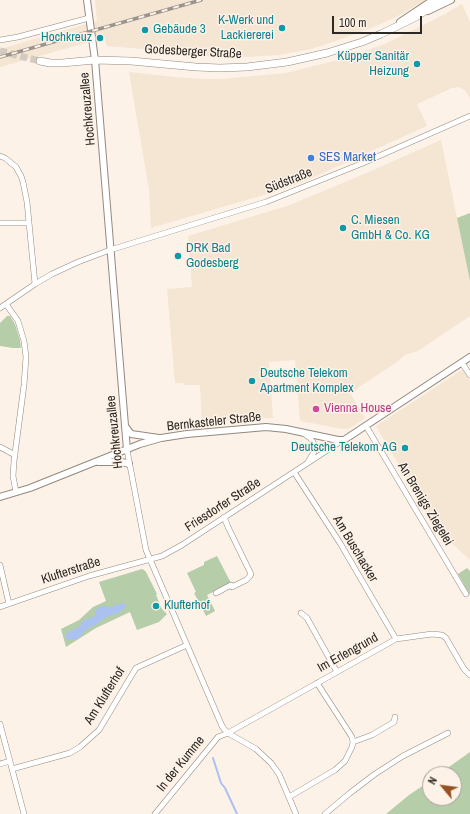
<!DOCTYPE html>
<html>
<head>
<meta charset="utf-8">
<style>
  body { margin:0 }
  #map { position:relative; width:470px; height:814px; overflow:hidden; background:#fdf2e7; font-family:"Archivo Narrow",sans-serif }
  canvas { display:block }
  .north { position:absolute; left:422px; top:766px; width:40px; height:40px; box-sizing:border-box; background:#fdf2e7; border:1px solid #a9a199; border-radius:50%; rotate:299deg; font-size:11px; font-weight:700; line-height:16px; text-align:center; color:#2c2824 }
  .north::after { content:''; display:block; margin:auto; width:14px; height:18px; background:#955124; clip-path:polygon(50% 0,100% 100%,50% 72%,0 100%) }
  .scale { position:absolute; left:332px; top:16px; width:90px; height:18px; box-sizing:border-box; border:2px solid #2c2824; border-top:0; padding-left:5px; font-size:12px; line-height:14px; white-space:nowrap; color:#2c2824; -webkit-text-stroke:3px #fdf2e7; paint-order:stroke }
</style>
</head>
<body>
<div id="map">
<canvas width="470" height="814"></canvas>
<div class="north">N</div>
<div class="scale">100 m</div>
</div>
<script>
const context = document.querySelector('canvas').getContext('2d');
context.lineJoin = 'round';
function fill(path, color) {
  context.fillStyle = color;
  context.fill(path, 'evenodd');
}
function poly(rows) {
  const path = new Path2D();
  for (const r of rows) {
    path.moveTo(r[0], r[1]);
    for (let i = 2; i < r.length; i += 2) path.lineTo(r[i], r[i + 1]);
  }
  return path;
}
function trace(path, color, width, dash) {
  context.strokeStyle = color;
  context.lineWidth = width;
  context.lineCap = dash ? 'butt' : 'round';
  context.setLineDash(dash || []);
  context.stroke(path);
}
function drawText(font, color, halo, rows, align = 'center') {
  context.font = font + ' "Archivo Narrow",sans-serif';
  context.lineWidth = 3;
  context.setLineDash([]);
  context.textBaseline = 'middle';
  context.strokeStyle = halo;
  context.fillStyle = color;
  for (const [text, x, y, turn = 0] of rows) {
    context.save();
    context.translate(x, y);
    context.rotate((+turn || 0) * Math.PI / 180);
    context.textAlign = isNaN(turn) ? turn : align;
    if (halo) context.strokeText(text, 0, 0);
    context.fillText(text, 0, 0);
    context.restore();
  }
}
fill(poly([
  [95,0,426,0,398,16,376,26,336,41,311,49,279,55,246,57,216,57,193,55,166,51,107,46,104,38,0,67,0,49,97,21],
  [462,4,470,22,470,99,465,90,462,89,459,87,452,88,417,104,427,126,307,180,284,189,151,228,149,190,129,72,175,77,206,79,221,79,286,73,346,58,387,43,445,14],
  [441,140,470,281,470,316,418,351,405,355,394,364,350,393,365,418,350,428,343,429,300,421,295,360,269,362,273,418,250,418,202,423,200,385,184,385,183,383,175,383,167,289,192,287,188,236,290,205,369,172],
  [462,370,464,372,470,381,470,560,462,553,445,536,429,516,376,426]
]), '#f5e5d3');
fill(poly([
  [470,213,470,281,457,218],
  [7,316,10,316,15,324,20,340,21,348,13,348,0,346,0,323],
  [217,556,231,583,207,595,215,611,206,616,194,593,196,592,187,573,204,565,204,562],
  [467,568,470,571,470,595,458,574],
  [142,569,144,570,146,572,157,594,156,595,162,609,167,614,159,622,137,630,130,612,96,628,66,647,61,629,79,620,93,607,106,601,99,582],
  [470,752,470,814,386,814,409,795,430,781,430,798,454,798,454,774,439,774]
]), '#b5cda9');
fill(poly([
  [123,603,126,604,124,609,118,613,106,617,97,624,85,630,83,634,77,639,74,640,67,640,65,634,79,627,83,621,93,617,95,615,95,611,99,607,105,606,111,607]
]), '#abc2f0');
trace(poly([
  [213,758,221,783,225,788,237,814]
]), '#abc2f0', 2);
trace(poly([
  [0,51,40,61]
]), '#d3cac0', 7, [7, 3.5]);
const minor = poly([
  [0,40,18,37,89,18],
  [0,156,5,158,16,167,21,176,23,182,27,202,35,284],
  [0,223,29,223],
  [6,304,18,321,24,341,26,357,24,385,14,461,13,476,16,492],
  [0,308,35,284,52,274,78,262,110,250,266,202,363,163,470,116],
  [462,363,470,375],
  [366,426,466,594],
  [303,433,310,438,313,442,315,446,314,452,308,462],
  [0,447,15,455],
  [127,450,146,550,222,726,224,729,228,733,256,749,271,763,279,774,296,814],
  [294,472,340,543,396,639],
  [0,565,9,604],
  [216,593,231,585,232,587,246,580,250,576,251,574,228,527,224,517],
  [0,607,89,576,162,556,182,545,343,440],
  [301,613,307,618,337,672],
  [0,724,24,814],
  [353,742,372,735,394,722,395,717],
  [0,764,10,761],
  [12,769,70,753,80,747,99,730,136,668,187,645],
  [289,797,335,770,345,761,352,747,353,742,352,737,317,683],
  [155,814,218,737,228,733,396,639,432,634,442,635,446,638,464,669,470,675],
  [325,814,350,793,375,774,403,756,448,733]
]);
const tertiary = poly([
  [87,0,95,60,127,450],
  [428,11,451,0],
  [400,22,433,0],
  [125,426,131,434,159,438],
  [98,462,122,462,129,464],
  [0,497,30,488,140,444,161,438,187,434,266,427,286,429,338,440,344,440,470,357]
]);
const secondary = poly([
  [40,61,50,63,62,63,95,60,131,61,196,67,220,68,247,67,287,62,327,53,362,42,381,34,416,17,441,0]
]);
trace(minor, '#93897f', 6);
trace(tertiary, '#93897f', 8);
trace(secondary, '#93897f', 8);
trace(minor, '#fff', 5);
trace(tertiary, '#fff', 6);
trace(secondary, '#fff', 7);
const rail = poly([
  [0,57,201,0]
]);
trace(rail, '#9b938c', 3.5);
trace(rail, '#fdf2e7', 2, [6]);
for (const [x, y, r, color] of [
  [282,28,4,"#0f9aa8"],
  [145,30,4,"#0f9aa8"],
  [100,38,4,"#0f9aa8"],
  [417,64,4,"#0f9aa8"],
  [311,158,4,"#3f7fe0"],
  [343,228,4,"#0f9aa8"],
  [178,256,4,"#0f9aa8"],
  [252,381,4,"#0f9aa8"],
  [316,409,4,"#d1479c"],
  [405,448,4,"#0f9aa8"],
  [156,606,4,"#0f9aa8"]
]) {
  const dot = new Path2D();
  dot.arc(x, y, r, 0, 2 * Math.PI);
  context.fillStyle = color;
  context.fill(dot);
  trace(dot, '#fdf2e7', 1.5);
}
drawText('13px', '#0d838f', '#fdf2e7', [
  ["K-Werk und",274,21,"right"],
  ["Lackiererei",274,36,"right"],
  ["Gebäude 3",153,30],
  ["Hochkreuz",92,38,"right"],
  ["Küpper Sanitär",409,57,"right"],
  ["Heizung",409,72,"right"],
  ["C. Miesen",351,221],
  ["GmbH & Co. KG",351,236],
  ["DRK Bad",186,249],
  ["Godesberg",186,264],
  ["Deutsche Telekom",260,374],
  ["Apartment Komplex",260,389],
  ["Deutsche Telekom AG",397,448,"right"],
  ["Klufterhof",164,606]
], 'left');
drawText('13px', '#2c2824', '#fdf2e7', [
  ["Godesberger Straße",193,52,3],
  ["Hochkreuzallee",88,109,-95],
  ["Südstraße",289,181,-22],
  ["Bernkasteler Straße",214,422,-6],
  ["Hochkreuzallee",115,432,-96],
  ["An Brenigs Ziegelei",425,504,59],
  ["Friesdorfer Straße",223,505,-33],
  ["Am Buschacker",355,549,59],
  ["Klufterstraße",71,571,-18],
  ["Im Erlengrund",348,653,-29],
  ["Am Klufterhof",105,696,-58],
  ["In der Kumme",181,764,-51]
]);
drawText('13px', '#366cbe', '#fdf2e7', [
  ["SES Market",319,158]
], 'left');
drawText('13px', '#b23c85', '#fdf2e7', [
  ["Vienna House",324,409]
], 'left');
</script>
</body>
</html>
